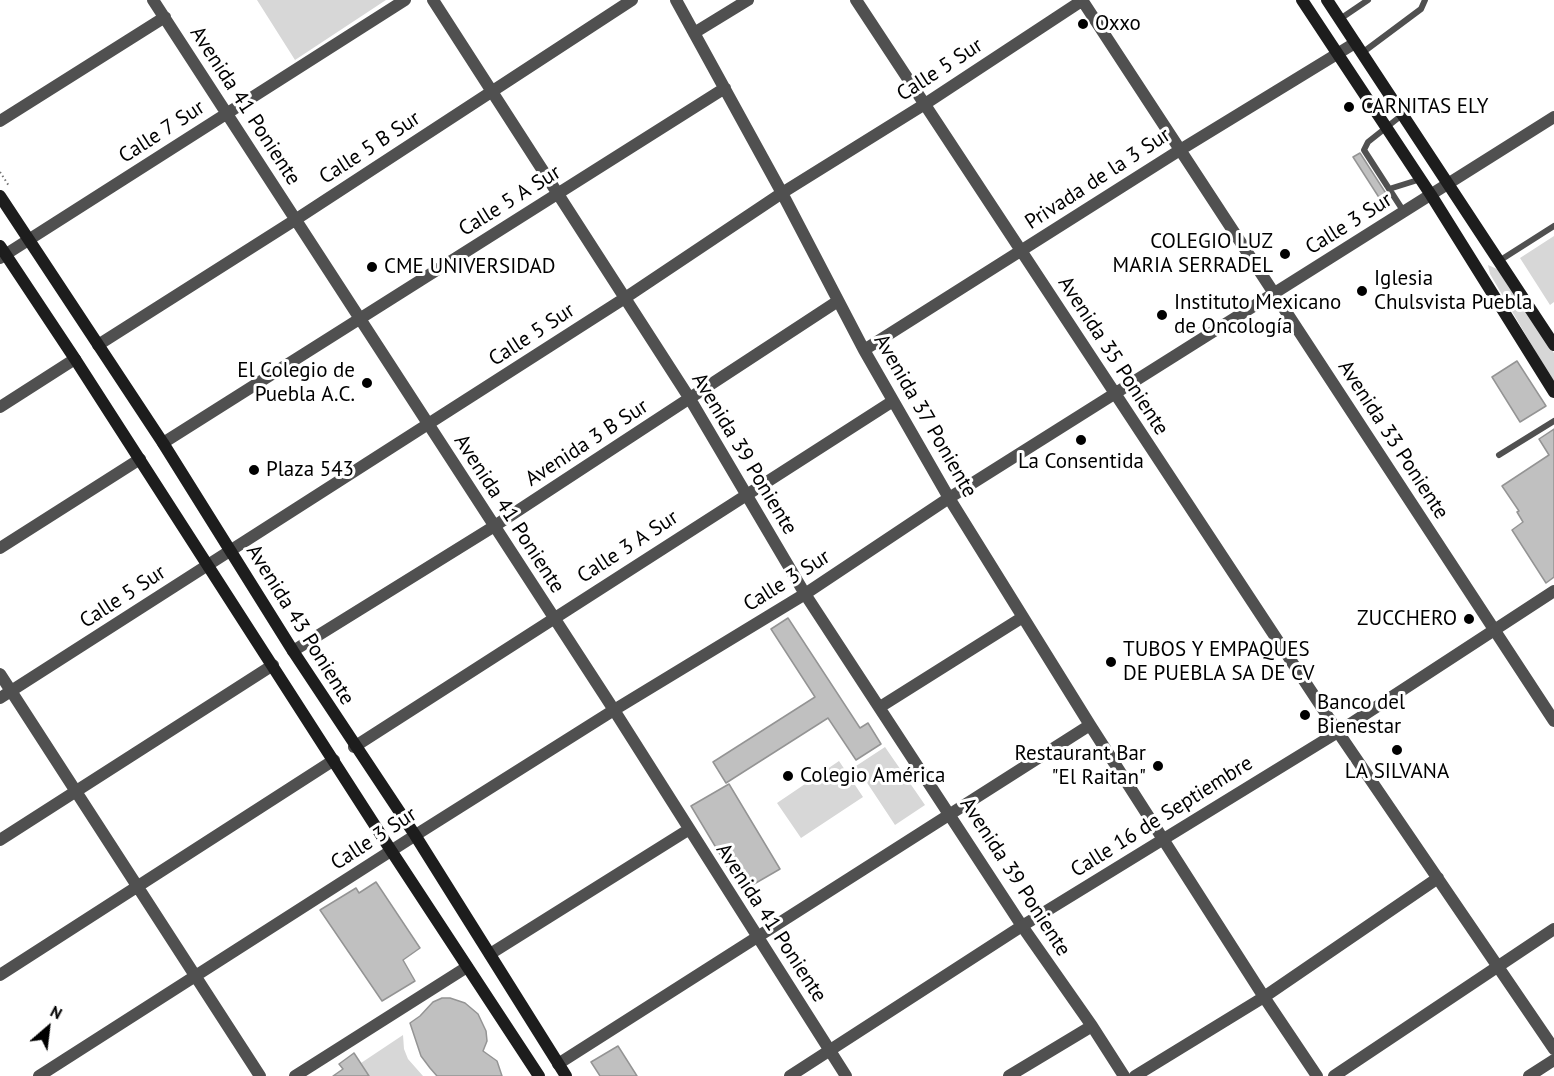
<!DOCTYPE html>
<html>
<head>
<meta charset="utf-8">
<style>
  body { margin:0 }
  #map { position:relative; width:1554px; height:1076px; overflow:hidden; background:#fff; font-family:"PT Sans",sans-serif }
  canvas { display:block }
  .north { position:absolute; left:18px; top:998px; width:60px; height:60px; -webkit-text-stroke:4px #fff; paint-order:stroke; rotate:28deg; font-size:16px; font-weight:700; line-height:24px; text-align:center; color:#000 }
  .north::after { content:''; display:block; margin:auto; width:21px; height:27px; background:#000; clip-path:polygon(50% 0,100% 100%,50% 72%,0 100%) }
</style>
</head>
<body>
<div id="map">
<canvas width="1554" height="1076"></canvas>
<div class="north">N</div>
</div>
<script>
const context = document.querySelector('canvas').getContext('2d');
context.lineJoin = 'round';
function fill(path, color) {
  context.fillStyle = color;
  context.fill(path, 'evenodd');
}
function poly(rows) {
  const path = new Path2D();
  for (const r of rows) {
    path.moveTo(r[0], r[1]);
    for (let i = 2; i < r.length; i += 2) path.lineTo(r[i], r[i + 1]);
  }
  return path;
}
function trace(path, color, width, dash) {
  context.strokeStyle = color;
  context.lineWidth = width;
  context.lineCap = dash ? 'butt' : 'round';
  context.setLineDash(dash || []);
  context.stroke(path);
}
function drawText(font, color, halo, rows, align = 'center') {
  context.font = font + ' "PT Sans",sans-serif';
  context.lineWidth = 6;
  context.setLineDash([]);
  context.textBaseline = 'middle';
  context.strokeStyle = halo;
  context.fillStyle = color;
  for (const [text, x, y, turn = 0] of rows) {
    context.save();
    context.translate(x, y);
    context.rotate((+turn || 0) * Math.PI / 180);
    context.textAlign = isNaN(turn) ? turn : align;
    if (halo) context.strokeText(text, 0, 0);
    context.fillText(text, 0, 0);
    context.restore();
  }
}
fill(poly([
  [257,0,386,0,295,60],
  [1554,236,1554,302,1550,305,1520,258],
  [1488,265,1497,269,1554,353,1554,383,1490,274],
  [885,747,925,805,895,825,856,766],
  [839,761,863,797,801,838,777,803],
  [403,1035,404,1049,408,1059,423,1076,369,1076,361,1063]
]), '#d7d7d7');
const building = poly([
  [1360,153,1387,195,1380,199,1353,157,1360,153],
  [1517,361,1546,406,1520,422,1492,377,1517,361],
  [1554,429,1554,577,1546,583,1512,530,1523,522,1517,512,1519,511,1502,486,1549,455,1539,439,1554,429],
  [788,618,860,728,868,723,881,744,856,760,828,718,726,783,713,762,815,697,771,629,788,618],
  [729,784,780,869,742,891,691,806,729,784],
  [376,882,420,948,403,960,415,981,382,1001,320,910,356,888,359,893,376,882],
  [442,998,450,998,465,1003,478,1014,486,1031,487,1041,483,1051,497,1061,502,1076,437,1076,430,1068,421,1056,410,1023,420,1016,433,1002,442,998],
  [618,1046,637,1076,600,1076,591,1062,618,1046],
  [354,1053,369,1076,333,1076,343,1069,339,1064,354,1053]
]);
fill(building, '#c0c0c0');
trace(building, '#949494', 1.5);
trace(poly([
  [0,172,9,186]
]), '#727272', 2, [1.5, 3]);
trace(poly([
  [1340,19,1368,0],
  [1362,53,1421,9,1425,0],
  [1402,115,1368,142,1364,150,1404,212],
  [1389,189,1421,179],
  [1499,261,1554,226],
  [1499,455,1554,421]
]), '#505050', 6);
trace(poly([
  [153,0,614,710,846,1076],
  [433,0,690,399,805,594,1022,926,1092,1026,1124,1076],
  [676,0,782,193,864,350,949,498,1090,725,1264,997,1317,1076],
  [856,0,1338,732,1554,1049],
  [1082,0,1554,721],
  [694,33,748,0],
  [0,121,165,17],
  [0,258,405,0],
  [98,345,295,220,632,0],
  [864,350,1180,150,1355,43],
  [0,407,75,359],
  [163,443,725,88],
  [0,548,140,459],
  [293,651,493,527,838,301],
  [0,674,260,1076],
  [0,698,625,298,782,193,925,104,1083,0],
  [880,707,1023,617],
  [354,747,893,401],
  [0,840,273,665],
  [490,954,688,830],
  [0,975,334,760],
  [558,1064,1090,725],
  [39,1076,422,831,614,710,805,594,949,498,1554,117],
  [295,1076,467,967],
  [1009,1076,1092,1026],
  [1135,1076,1264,997,1438,878],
  [1334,1076,1554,929]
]), '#505050', 12);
trace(poly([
  [790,1076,1022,926,1338,732,1554,591],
  [1529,1076,1554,1060]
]), '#505050', 12);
trace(poly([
  [1302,0,1431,195,1554,392],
  [1327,0,1554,345],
  [0,196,163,443,293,651,415,835,566,1076],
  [0,246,75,359,392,852,539,1076]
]), '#1d1d1d', 12);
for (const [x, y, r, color] of [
  [1083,24,6,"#000"],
  [1349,107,6,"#000"],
  [1285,254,6,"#000"],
  [372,267,6,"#000"],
  [1362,291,6,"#000"],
  [1162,315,6,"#000"],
  [367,383,6,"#000"],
  [1081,440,6,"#000"],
  [254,470,6,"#000"],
  [1469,619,6,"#000"],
  [1111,662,6,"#000"],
  [1305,715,6,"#000"],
  [1397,750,6,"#000"],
  [1158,766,6,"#000"],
  [788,776,6,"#000"]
]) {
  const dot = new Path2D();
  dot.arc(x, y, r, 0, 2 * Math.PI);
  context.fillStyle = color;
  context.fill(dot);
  trace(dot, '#fff', 2);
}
drawText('21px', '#000', '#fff', [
  ["Oxxo",1095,24],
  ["CARNITAS ELY",1361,107],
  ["COLEGIO LUZ",1273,242,"right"],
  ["MARIA SERRADEL",1273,266,"right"],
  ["CME UNIVERSIDAD",384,267],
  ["Iglesia",1374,279],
  ["Chulsvista Puebla",1374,303],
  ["Instituto Mexicano",1174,303],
  ["de Oncología",1174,327],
  ["El Colegio de",355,371,"right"],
  ["Puebla A.C.",355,395,"right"],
  ["La Consentida",1081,462,"center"],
  ["Plaza 543",266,470],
  ["ZUCCHERO",1457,619,"right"],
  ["TUBOS Y EMPAQUES",1123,650],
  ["DE PUEBLA SA DE CV",1123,674],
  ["Banco del",1317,703],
  ["Bienestar",1317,727],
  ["Restaurant Bar",1146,754,"right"],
  ["\"El Raitan\"",1146,778,"right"],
  ["LA SILVANA",1397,772,"center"],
  ["Colegio América",800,776]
], 'left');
drawText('21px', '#000', '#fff', [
  ["Calle 5 Sur",940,70,-33],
  ["Avenida 41 Poniente",245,106,57],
  ["Calle 7 Sur",162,132,-33],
  ["Calle 5 B Sur",370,148,-33],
  ["Privada de la 3 Sur",1098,179,-33],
  ["Calle 5 A Sur",510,201,-32],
  ["Calle 3 Sur",1349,224,-32],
  ["Calle 5 Sur",532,335,-33],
  ["Avenida 35 Poniente",1113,356,57],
  ["Avenida 37 Poniente",925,416,60],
  ["Avenida 33 Poniente",1393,440,57],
  ["Avenida 3 B Sur",587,443,-33],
  ["Avenida 39 Poniente",744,454,59],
  ["Avenida 41 Poniente",509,514,57],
  ["Calle 3 A Sur",628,547,-33],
  ["Calle 3 Sur",787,581,-32],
  ["Calle 5 Sur",123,597,-33],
  ["Avenida 43 Poniente",300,625,58],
  ["Calle 16 de Septiembre",1162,817,-32],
  ["Calle 3 Sur",374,839,-33],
  ["Avenida 39 Poniente",1015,877,57],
  ["Avenida 41 Poniente",771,923,57]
]);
</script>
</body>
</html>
